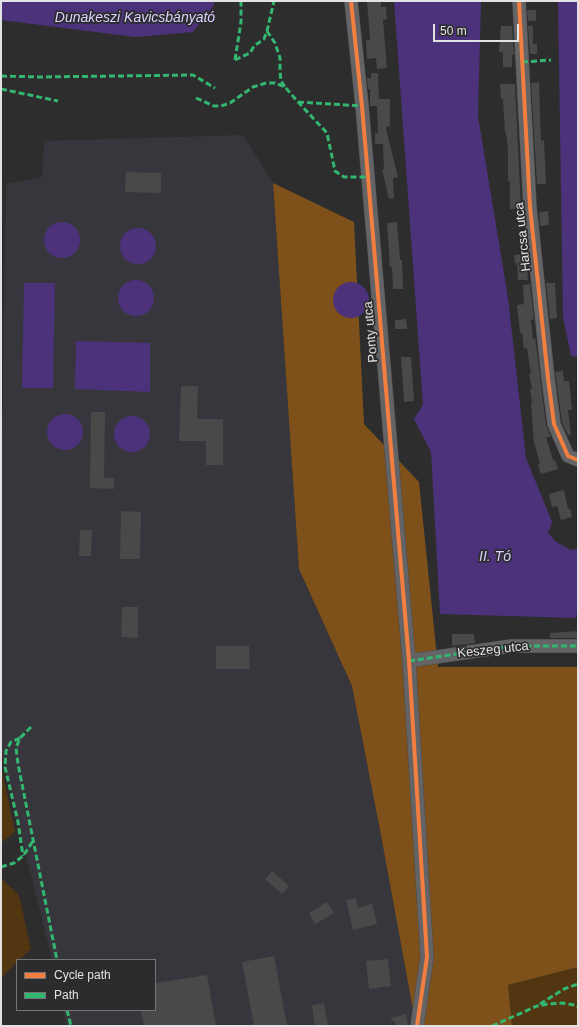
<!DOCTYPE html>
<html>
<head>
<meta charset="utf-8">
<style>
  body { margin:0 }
  #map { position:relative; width:579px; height:1027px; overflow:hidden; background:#2d2d2e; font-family:Helvetica,sans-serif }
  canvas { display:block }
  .frame { position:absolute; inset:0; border:2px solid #e2e1e3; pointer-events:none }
  .legend { position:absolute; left:16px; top:959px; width:140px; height:52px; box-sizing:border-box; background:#2c2c2f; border:1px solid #757477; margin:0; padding:5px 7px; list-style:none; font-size:12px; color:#e2e1e3 }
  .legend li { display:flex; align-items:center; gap:8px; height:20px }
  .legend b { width:20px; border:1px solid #757477 }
  .scale { position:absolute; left:433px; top:24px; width:86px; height:18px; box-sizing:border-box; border:2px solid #e2e1e3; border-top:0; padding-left:5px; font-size:12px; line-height:14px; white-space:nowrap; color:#e2e1e3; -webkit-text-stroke:3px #2c2c2f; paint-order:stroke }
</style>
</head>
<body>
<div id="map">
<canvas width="579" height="1027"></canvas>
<div class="frame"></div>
<ul class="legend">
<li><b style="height:5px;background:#f27e40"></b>Cycle path</li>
<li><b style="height:5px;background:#33b770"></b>Path</li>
</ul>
<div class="scale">50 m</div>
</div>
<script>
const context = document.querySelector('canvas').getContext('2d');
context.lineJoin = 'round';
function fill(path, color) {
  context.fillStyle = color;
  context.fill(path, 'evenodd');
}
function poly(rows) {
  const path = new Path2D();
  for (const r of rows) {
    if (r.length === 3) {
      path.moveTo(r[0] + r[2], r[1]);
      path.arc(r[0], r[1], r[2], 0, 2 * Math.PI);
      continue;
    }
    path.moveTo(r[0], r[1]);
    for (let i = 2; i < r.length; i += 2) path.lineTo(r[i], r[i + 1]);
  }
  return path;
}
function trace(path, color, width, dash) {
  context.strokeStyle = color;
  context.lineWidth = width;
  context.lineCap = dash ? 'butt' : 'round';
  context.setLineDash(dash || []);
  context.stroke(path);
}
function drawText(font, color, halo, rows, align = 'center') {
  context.font = font + ' Helvetica,sans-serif';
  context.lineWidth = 3.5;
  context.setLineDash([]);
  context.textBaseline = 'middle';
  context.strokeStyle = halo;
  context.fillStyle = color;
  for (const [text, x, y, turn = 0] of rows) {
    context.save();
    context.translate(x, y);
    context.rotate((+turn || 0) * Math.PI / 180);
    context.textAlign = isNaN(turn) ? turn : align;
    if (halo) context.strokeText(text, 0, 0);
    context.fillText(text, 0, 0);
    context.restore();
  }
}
fill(poly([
  [243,135,273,183,299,569,352,686,380,830,416,1026,67,1026,63,1010,155,1010,155,960,52,960,1,752,1,502,6,184,42,177,44,141]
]), '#37363c');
fill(poly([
  [1,766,15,832,1,843],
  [1,878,19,895,31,949,19,960,17,960,17,962,1,978],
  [578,967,578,1026,512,1026,508,985]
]), '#523511');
fill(poly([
  [273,183,354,222,364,424,419,482,438,667,578,667,578,967,508,985,512,1026,416,1026,380,830,352,686,299,569]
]), '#7e511b');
fill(poly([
  [1,1,214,1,214,5,193,32,135,37,1,20],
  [394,1,481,1,478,116,508,298,526,458,552,522,548,533,556,542,571,550,578,549,578,606,576,618,440,614,431,452,414,419,423,405],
  [558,1,578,1,578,357,571,356,563,317],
  [62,240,18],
  [138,246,18],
  [136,298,18],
  [351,300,18],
  [24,283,55,283,53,388,22,388],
  [76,341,150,343,150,392,75,389],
  [65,432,18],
  [132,434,18]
]), '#4c327a');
fill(poly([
  [367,1,381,1,381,7,386,7,387,19,383,20,387,68,377,69,376,58,367,59,366,40,370,40],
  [527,10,536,10,536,21,528,21],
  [501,26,512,26,514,55,512,55,512,67,503,67,503,52,499,52],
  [528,26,533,26,533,44,537,44,537,54,530,54],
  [371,73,378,73,379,99,390,99,390,126,386,127,387,133,398,177,393,178,394,198,389,199,382,169,384,169,383,144,375,144,375,133,378,133,377,106,370,106,370,89,368,89,367,80,367,78,371,78],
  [539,82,541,141,544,140,546,184,537,184,531,83],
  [500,84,515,84,521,209,510,209,510,181,508,181,508,149,506,133,505,133,503,99,501,99],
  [126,172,161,173,161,193,125,192],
  [548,211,549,225,540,226,539,212],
  [397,222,400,260,402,260,403,289,393,289,392,267,390,267,387,223],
  [526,254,528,280,518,280,517,263,515,263,514,255],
  [546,283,555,283,557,318,550,319],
  [530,284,534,319,531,320,533,339,535,338,537,352,546,425,551,437,546,437,553,460,555,460,558,469,541,474,538,465,540,464,534,442,531,405,532,404,530,389,532,389,529,374,531,374,527,348,524,349,522,333,520,333,517,305,524,304,523,285],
  [406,319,407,329,395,329,395,320],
  [401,357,411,357,414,401,404,402],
  [563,371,564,381,569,381,572,410,568,410,571,435,568,435,562,422,555,372],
  [181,386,198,386,197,419,223,419,223,465,206,465,206,441,179,441],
  [91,412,105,412,104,478,114,478,114,489,90,488],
  [564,490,568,509,570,508,572,517,561,520,557,506,552,507,549,494],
  [121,511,141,512,140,559,120,559],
  [80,530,92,530,91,556,79,556],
  [122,607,138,607,138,638,121,637],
  [578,631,578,638,550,638,550,633],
  [452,634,474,634,475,643,452,646],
  [216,646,249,646,250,669,216,669],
  [272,871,289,886,282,894,265,879],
  [356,898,358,908,372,904,377,924,353,930,346,900],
  [327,902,334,913,315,924,309,913],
  [274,956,287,1026,254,1026,242,962],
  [388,959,391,986,369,989,366,961],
  [207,975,216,1026,144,1026,141,1010,155,1010,155,983],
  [324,1003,328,1026,315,1026,312,1005],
  [406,1014,408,1026,398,1026,390,1018]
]), '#49494a');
const minor = poly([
  [351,1,362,106,409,661,427,957,417,1026],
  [519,1,530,207,548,378,554,424,568,456,578,460],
  [409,661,511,646,578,646]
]);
trace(minor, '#4b4a4c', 14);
trace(minor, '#646365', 13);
trace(poly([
  [267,31,275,43,280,58,280,72,281,81,285,87],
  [235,60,250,53,254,46,264,39,267,31,274,1],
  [235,60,241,22,241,1],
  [522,62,551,60],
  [1,76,41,77,193,75,215,88],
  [1,89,58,101],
  [196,98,214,106,221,106,230,103,253,87,266,83,275,83,285,87,298,102,327,133,335,171,344,177,368,177],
  [298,102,362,106],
  [409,661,511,646,578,646],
  [31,727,20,738,16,748,18,764,57,960],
  [20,738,11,742,6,751,5,767,18,822,23,856],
  [1,867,14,863,23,856,33,841],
  [540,1004,564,989,578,984],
  [67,1010,71,1026],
  [492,1026,537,1006,548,1004,562,1003,575,1005,578,1007]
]), '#33b770', 3, [6, 3]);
trace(poly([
  [351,1,362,106,409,661,427,957,417,1026],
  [519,1,530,207,548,378,554,424,568,456,578,460]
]), '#f27e40', 4);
drawText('13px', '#e2e1e3', '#2c2c2f', [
  ["Harcsa utca",523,237,-96],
  ["Ponty utca",371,332,-95],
  ["Keszeg utca",493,650,-6]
]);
drawText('italic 14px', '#dcd1fe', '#2c2c2f', [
  ["Dunakeszi Kavicsbányató",135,18],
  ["II. Tó",495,557]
]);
</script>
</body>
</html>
